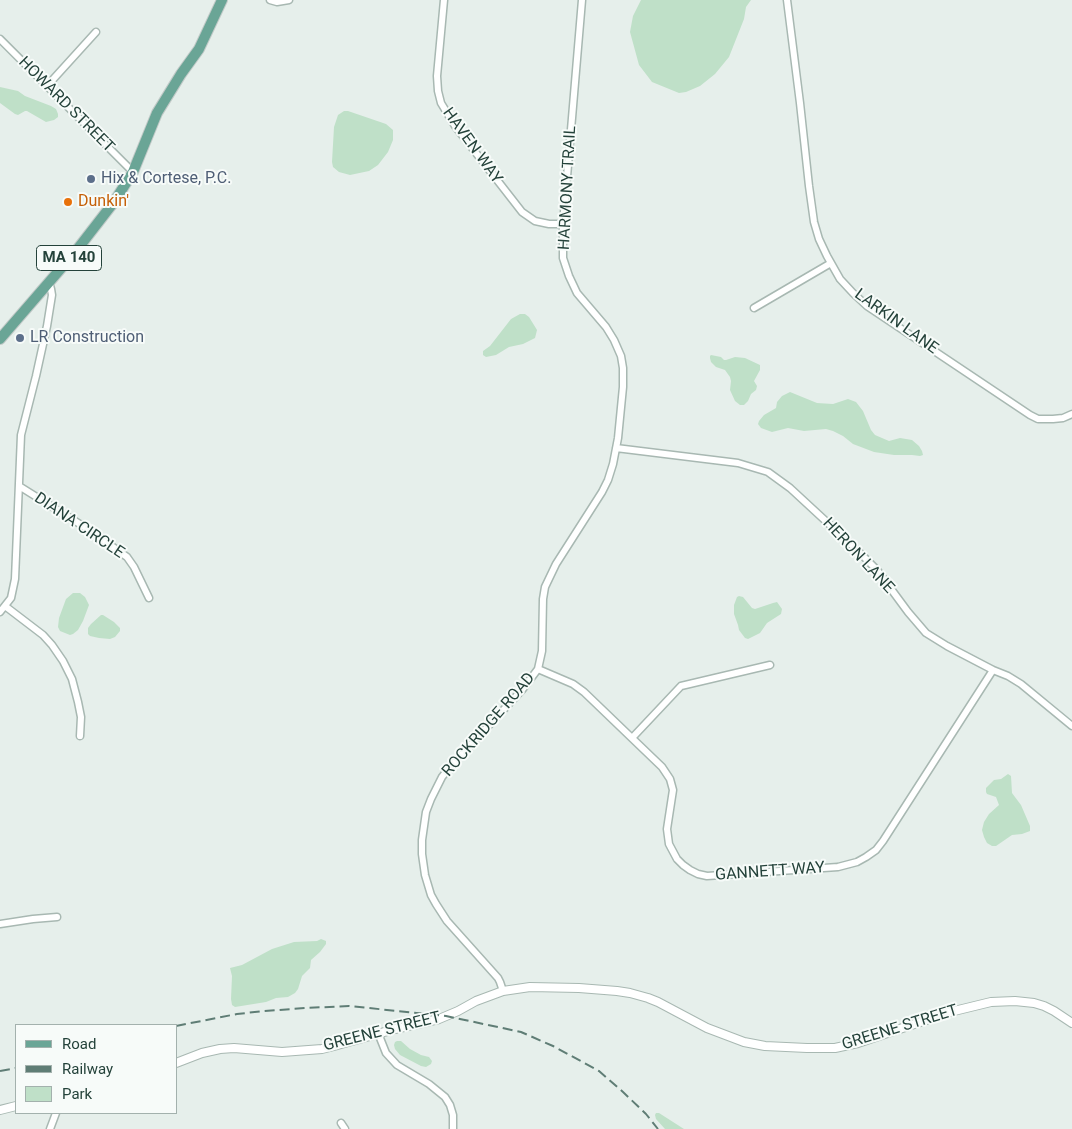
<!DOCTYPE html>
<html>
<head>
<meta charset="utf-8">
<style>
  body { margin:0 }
  #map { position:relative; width:1072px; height:1129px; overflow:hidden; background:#e6efeb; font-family:Roboto,sans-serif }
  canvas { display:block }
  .legend { position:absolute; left:15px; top:1024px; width:162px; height:90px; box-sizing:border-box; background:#f7fbf9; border:1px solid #a3b1ad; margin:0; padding:6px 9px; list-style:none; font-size:15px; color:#24423a }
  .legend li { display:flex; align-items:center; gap:10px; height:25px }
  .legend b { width:25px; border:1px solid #a3b1ad }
</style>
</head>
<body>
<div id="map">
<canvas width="1072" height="1129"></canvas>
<ul class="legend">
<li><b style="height:6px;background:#6aa596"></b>Road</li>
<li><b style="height:6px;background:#5f7d75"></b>Railway</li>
<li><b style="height:14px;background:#bfe0c8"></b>Park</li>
</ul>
</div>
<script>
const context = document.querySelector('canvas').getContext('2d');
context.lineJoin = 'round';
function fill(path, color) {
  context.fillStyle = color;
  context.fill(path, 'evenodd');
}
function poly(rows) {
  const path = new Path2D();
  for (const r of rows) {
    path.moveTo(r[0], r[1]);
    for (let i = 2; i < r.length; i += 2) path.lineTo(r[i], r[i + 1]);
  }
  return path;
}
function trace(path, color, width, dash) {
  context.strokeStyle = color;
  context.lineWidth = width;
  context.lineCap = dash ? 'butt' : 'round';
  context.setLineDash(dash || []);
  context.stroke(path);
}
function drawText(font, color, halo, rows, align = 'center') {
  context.font = font + ' Roboto,sans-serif';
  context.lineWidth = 4;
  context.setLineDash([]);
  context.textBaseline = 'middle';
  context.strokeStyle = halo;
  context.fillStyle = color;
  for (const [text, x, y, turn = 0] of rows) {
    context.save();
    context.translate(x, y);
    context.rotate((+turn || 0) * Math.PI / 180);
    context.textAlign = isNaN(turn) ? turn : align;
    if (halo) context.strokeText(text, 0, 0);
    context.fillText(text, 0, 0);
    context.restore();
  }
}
fill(poly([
  [641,0,751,0,746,7,744,19,729,57,715,74,700,86,686,92,679,93,652,82,639,65,630,32,633,16],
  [0,87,18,91,25,96,51,106,56,109,58,114,58,117,54,120,46,122,27,111,25,111,18,115,15,114,0,103],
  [344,111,348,111,386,124,393,130,393,140,388,152,378,165,369,171,350,175,339,172,333,167,332,162,334,127,338,115],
  [520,314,525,314,529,317,537,330,535,338,523,344,509,347,496,355,486,357,483,355,483,351,490,346,511,319],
  [711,355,721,357,724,360,726,360,735,357,745,358,760,365,760,370,754,381,757,386,756,390,751,394,748,401,744,405,740,405,735,401,730,390,731,381,730,377,725,370,716,367,711,362,710,358,710,356],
  [790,392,817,403,833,404,848,399,856,402,863,411,871,430,875,435,889,441,900,438,912,440,919,446,922,451,923,455,920,456,912,455,894,455,874,452,853,444,843,436,833,431,826,429,804,431,788,428,772,432,761,428,758,424,759,421,764,415,776,408,777,402,782,396],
  [73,593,80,593,85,597,89,605,83,621,78,630,73,634,70,635,60,631,58,627,59,618,66,599],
  [739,596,743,597,752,608,755,609,773,603,777,602,782,609,781,614,767,623,760,633,748,639,745,638,739,630,738,625,734,614,734,605,737,597],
  [101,615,103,615,114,622,120,628,120,631,115,637,110,639,99,638,90,636,88,634,88,628,91,624],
  [1008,774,1011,776,1012,793,1021,805,1030,826,1030,831,1022,834,1012,835,996,846,992,846,987,843,984,837,982,830,984,822,989,814,999,805,996,797,987,794,986,792,986,788,994,780,1001,779],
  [321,939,326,941,326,944,320,952,311,960,310,968,302,976,298,989,295,993,288,997,276,998,266,1002,235,1007,232,1005,231,999,232,976,230,968,242,965,272,949,294,942,317,941],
  [397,1041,401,1041,410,1049,421,1055,429,1057,432,1061,431,1064,426,1067,421,1066,400,1055,395,1049,394,1045,395,1042],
  [656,1113,659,1113,684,1129,665,1129,656,1119,655,1115]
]), '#bfe0c8');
const minor = poly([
  [270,0,277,2,289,0],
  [444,0,437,76,438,91,441,103,455,126,522,212,535,221,549,224,563,224],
  [787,0,800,103,809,186,814,222,819,239,827,256,840,279,853,293,867,306,1030,415,1038,419,1053,419,1063,418,1072,414],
  [0,39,133,172],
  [47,86,96,32],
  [754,308,831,263],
  [616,448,738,463,768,472,790,488,856,549,877,570,908,612,926,633,947,646,993,670,1008,676,1021,684,1072,726],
  [19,486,83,526,127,557,134,567,149,598],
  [5,606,43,635,52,645,63,661,72,679,78,702,81,717,80,736],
  [0,612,11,598,15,579,21,435,36,376,47,326,52,295,51,289,49,282],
  [538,669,573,684,584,692,662,767,670,779,673,790,667,829,669,844,677,859,683,865,690,870,698,874,707,876,838,867,857,862,866,857,876,850,883,841,993,670],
  [632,738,681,686,770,665],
  [0,924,33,919,57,917],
  [503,991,500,982,498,978,447,921,436,904,431,895,425,875,422,854,422,840,426,812,431,799,442,777,449,768,522,690,538,669,542,651,543,599,545,587,556,564,602,492,608,480,613,464,618,438,623,387,623,368,621,356,614,340,606,327,577,293,569,276,563,258,563,224,582,0],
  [378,1033,386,1053,397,1065,429,1084,445,1097,450,1105,453,1115,453,1129],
  [341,1123,345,1129],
  [50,1129,56,1113]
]);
const tertiary = poly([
  [176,1063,202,1053,220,1049,234,1048,282,1052,322,1049,334,1046,395,1029,439,1019,458,1011,476,1001,503,991,530,987,579,988,617,991,630,993,648,998,658,1002,707,1028,744,1042,765,1046,807,1048,835,1048,858,1043,950,1012,991,1002,1015,1001,1034,1003,1044,1006,1054,1011,1072,1023],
  [0,1110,16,1106]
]);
const primary = poly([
  [0,339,76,251,114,202,133,172,157,113,181,74,199,49,222,0]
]);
trace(minor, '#a8b8b2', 9);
trace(tertiary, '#a8b8b2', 10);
trace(primary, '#c2cac8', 12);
trace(minor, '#fff', 6);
trace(tertiary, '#fff', 8);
trace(primary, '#6aa596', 10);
trace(poly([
  [176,1026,237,1014,264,1011,306,1008,349,1006,446,1016,521,1032,553,1046,599,1071,623,1092,646,1114,658,1129],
  [0,1071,16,1068]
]), '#5f7d75', 2, [10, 5]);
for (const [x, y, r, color] of [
  [91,179,5,"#5c6f8a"],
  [68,202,5,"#e8710a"],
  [20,338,5,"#5c6f8a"]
]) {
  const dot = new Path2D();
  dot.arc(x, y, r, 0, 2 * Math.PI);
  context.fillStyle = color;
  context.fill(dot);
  trace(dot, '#f7fbf9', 2);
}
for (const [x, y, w] of [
  [69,258,65]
]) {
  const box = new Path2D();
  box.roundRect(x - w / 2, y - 12.5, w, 25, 4);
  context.fillStyle = '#f7fbf9';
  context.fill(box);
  trace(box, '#24423a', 1);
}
drawText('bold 15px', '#24423a', null, [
  ["MA 140",69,258]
]);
drawText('16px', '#24423a', '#f7fbf9', [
  ["HOWARD STREET",66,105,45],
  ["HAVEN WAY",472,146,54],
  ["HARMONY TRAIL",568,188,-87],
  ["LARKIN LANE",896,322,36],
  ["DIANA CIRCLE",79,526,34],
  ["HERON LANE",858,556,47],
  ["ROCKRIDGE ROAD",489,725,-49],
  ["GANNETT WAY",770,872,-4],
  ["GREENE STREET",900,1028,-17],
  ["GREENE STREET",382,1032,-14]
]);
drawText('16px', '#4e5e75', '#f7fbf9', [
  ["Hix & Cortese, P.C.",101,179],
  ["LR Construction",30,338]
], 'left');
drawText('16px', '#c56008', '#f7fbf9', [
  ["Dunkin'",78,202]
], 'left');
</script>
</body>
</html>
